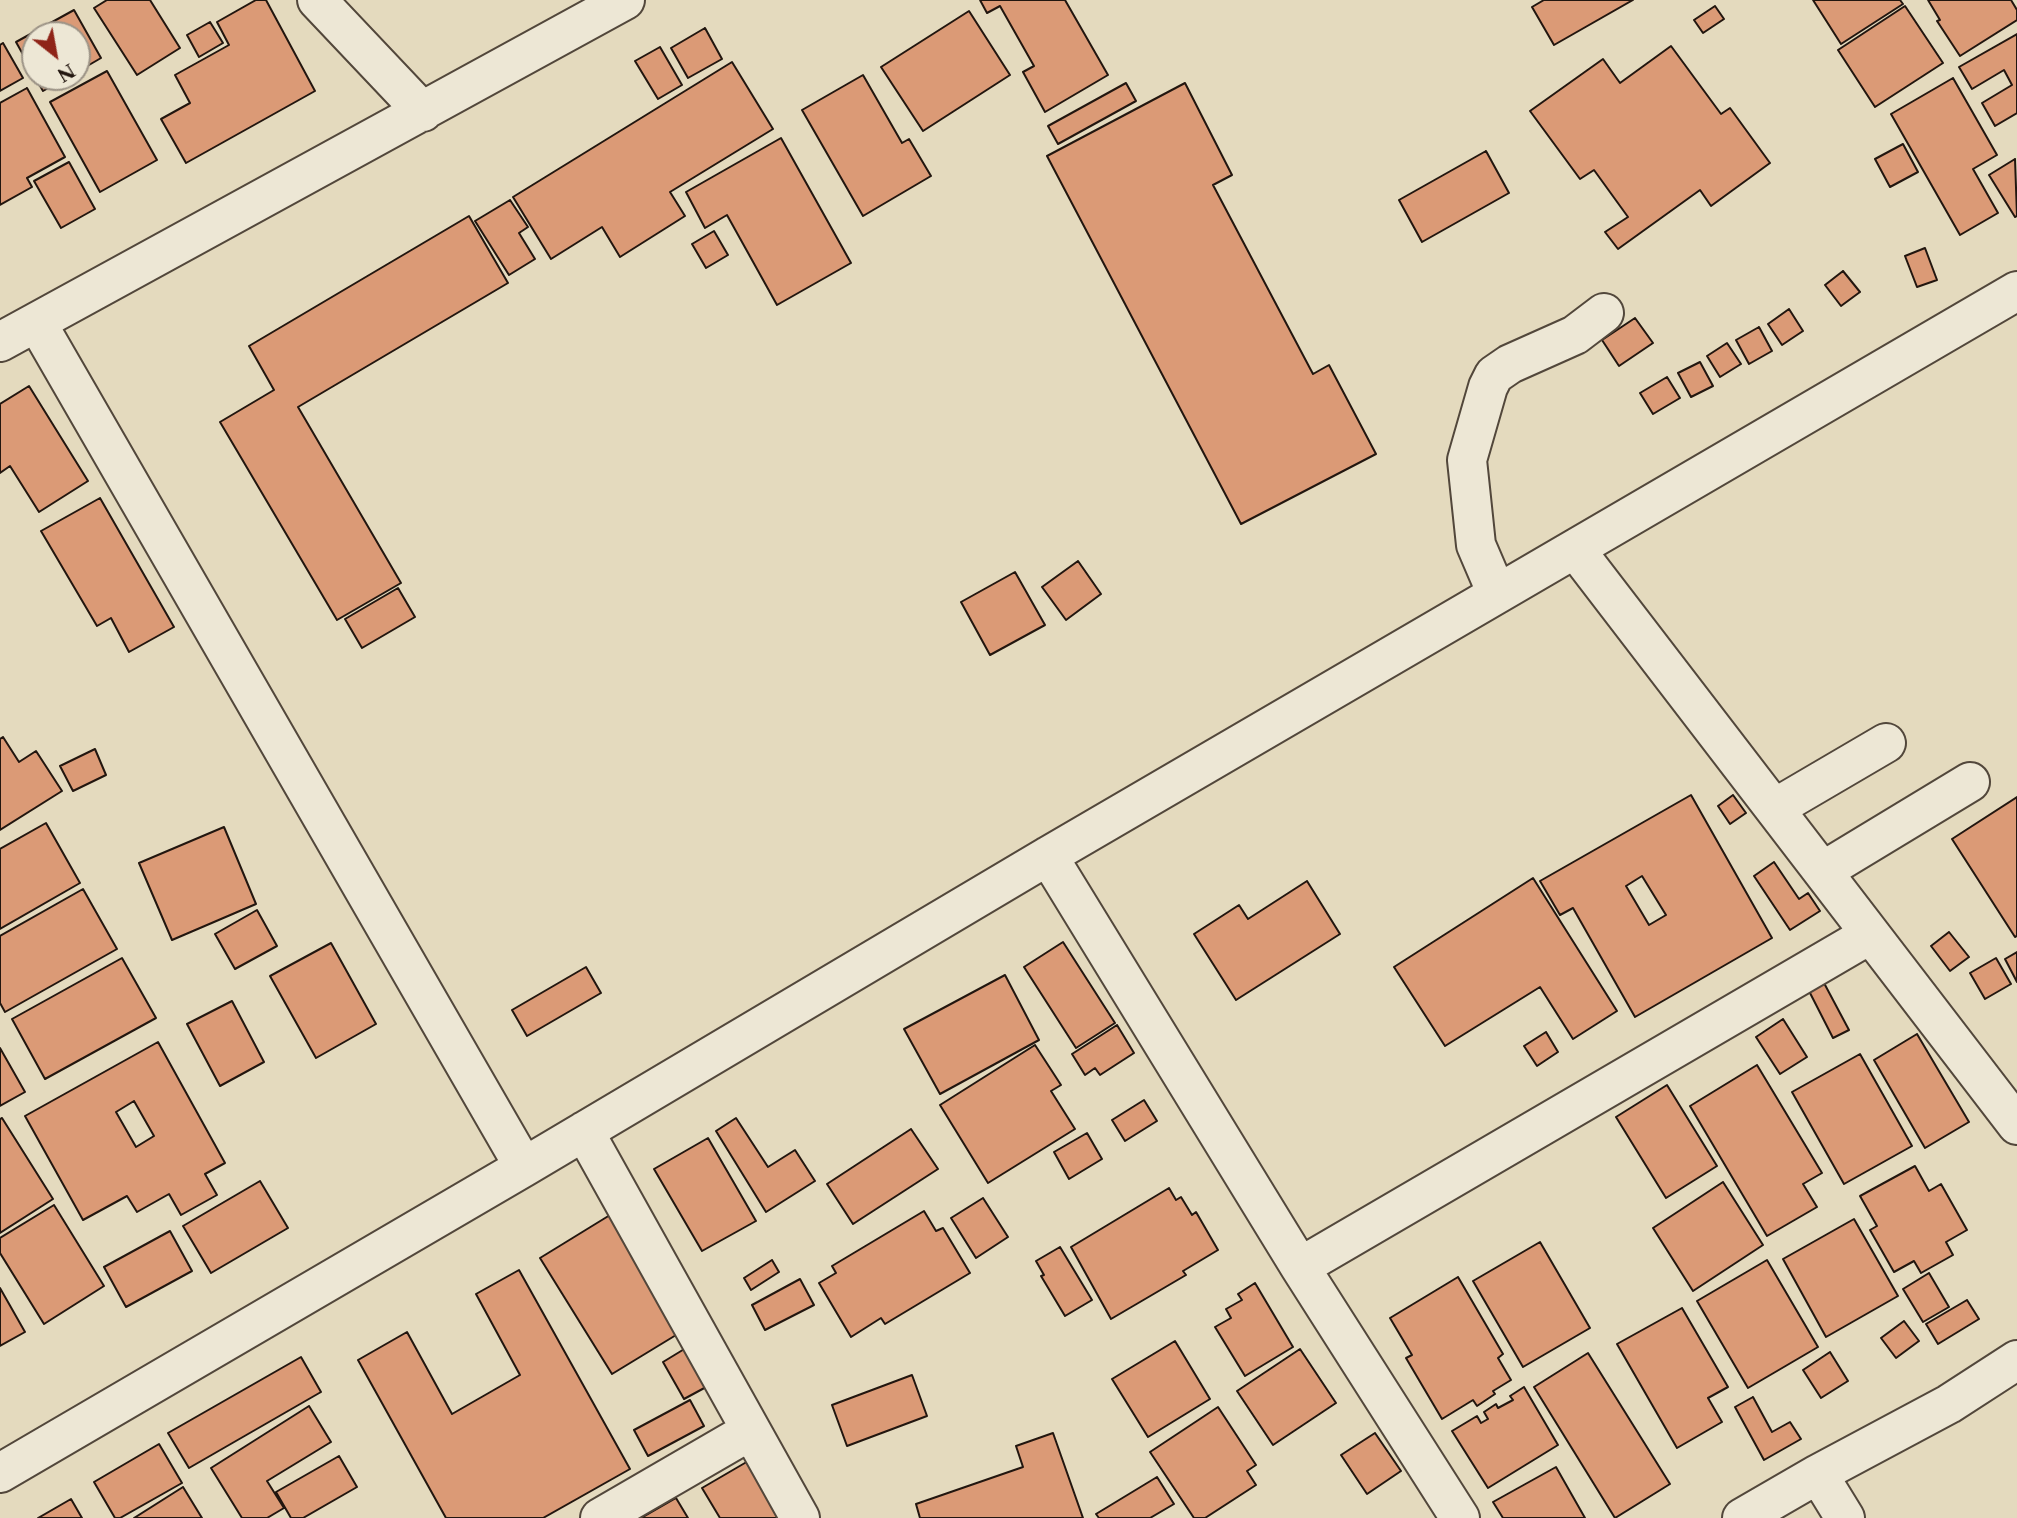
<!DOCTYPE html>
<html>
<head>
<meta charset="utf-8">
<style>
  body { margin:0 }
  #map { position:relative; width:2017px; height:1518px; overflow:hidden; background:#e4dabe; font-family:"Libre Caslon Text",serif }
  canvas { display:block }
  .north { position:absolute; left:21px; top:21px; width:70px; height:70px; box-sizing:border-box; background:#ede7d5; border:2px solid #9c9386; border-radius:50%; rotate:149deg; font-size:19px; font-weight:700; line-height:28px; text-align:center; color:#22160f }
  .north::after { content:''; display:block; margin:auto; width:24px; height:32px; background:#8f2418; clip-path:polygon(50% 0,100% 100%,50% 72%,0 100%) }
</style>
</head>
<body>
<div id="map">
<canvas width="2017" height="1518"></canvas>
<div class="north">N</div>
</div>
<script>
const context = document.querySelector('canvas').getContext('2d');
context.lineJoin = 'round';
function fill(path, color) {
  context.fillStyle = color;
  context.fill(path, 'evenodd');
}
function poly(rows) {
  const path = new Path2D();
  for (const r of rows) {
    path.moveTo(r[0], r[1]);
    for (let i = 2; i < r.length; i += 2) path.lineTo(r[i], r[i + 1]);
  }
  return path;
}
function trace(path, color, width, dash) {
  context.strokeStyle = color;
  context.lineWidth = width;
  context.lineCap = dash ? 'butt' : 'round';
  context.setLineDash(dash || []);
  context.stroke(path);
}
const building = poly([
  [107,0,150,0,180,48,137,75,94,8,107,0],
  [256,0,266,0,315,91,186,163,161,119,190,103,175,75,229,45,217,22,256,0],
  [980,0,1065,0,1108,75,1045,112,1023,72,1034,66,1000,6,987,13,980,0],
  [1544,0,1633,0,1554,45,1532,7,1544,0],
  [1813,0,1900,0,1903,4,1841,44,1813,0],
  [1928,0,2011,0,2017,10,2017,20,1960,56,1937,21,1940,20,1928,0],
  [1715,6,1724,19,1703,33,1694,20,1715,6],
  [1905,6,1943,63,1875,107,1838,50,1905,6],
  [74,10,101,58,77,72,77,35,35,35,35,76,16,42,74,10],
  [969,11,1010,75,923,131,881,67,969,11],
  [210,22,223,43,199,57,187,35,210,22],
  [705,28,722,59,688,78,671,48,705,28],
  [2017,34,2017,113,1995,126,1982,103,2012,85,2004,70,1972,89,1959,67,2017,34],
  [3,43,23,78,0,91,0,45,3,43],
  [1671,46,1721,114,1730,108,1770,163,1711,206,1700,190,1618,249,1605,232,1628,217,1594,170,1580,179,1530,111,1603,59,1620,83,1671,46],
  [660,47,682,85,658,99,635,61,660,47],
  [732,62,773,129,670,192,685,216,620,257,602,227,551,259,513,197,732,62],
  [107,71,157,160,100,192,50,102,107,71],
  [863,75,902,143,909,139,931,176,863,216,802,110,863,75],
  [35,77,68,77,43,91,35,77],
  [1953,78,1997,155,1973,169,1998,213,1960,235,1891,114,1953,78],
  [1126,83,1136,101,1058,144,1048,126,1126,83],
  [1185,83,1232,175,1213,185,1313,374,1329,365,1376,454,1241,524,1047,156,1185,83],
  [27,88,65,157,27,178,32,187,0,205,0,103,27,88],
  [781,138,851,263,777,305,727,215,705,228,686,192,781,138],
  [1903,144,1918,172,1890,187,1875,159,1903,144],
  [1486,151,1509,193,1422,242,1399,200,1486,151],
  [2015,159,2017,216,2015,217,1989,175,2015,159],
  [69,162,95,209,61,228,34,181,69,162],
  [510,200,528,227,519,233,535,259,509,275,475,221,510,200],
  [469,216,508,283,298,407,401,583,337,620,220,422,274,390,249,346,469,216],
  [714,231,728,255,706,268,692,244,714,231],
  [1925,248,1937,280,1917,287,1905,256,1925,248],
  [1843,271,1860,292,1841,306,1825,285,1843,271],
  [1789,309,1803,331,1782,345,1768,324,1789,309],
  [1635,318,1653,343,1619,366,1602,340,1635,318],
  [1759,327,1772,351,1749,364,1736,340,1759,327],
  [1727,343,1741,364,1720,377,1707,356,1727,343],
  [1700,362,1713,386,1691,397,1678,373,1700,362],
  [1667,377,1680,398,1653,414,1640,393,1667,377],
  [29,386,88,481,39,512,10,466,0,473,0,404,29,386],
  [100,498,174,627,129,652,111,618,97,626,41,531,100,498],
  [1078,561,1101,594,1066,620,1042,587,1078,561],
  [1015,572,1045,625,990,655,961,602,1015,572],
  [398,588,415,617,362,648,345,619,398,588],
  [3,737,19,762,36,751,62,791,0,830,0,739,3,737],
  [95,749,106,775,73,791,60,766,95,749],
  [1691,795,1772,938,1635,1017,1573,908,1560,915,1540,881,1691,795],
  [1642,876,1666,915,1649,925,1626,886,1642,876],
  [1733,795,1746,813,1730,824,1718,806,1733,795],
  [2017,797,2017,936,2015,937,1952,839,2017,797],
  [46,823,80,883,0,929,0,849,46,823],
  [224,827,256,904,172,940,139,863,224,827],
  [1774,862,1799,899,1808,893,1820,911,1790,930,1754,876,1774,862],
  [1533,878,1617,1011,1573,1039,1540,987,1445,1046,1394,967,1533,878],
  [1307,881,1340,934,1236,1000,1194,934,1239,905,1248,919,1307,881],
  [83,889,117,949,5,1012,0,1003,0,936,83,889],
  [257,910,277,946,235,969,215,934,257,910],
  [1949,932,1969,957,1950,971,1931,946,1949,932],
  [1063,942,1115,1023,1076,1048,1024,967,1063,942],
  [331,943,376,1024,316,1058,270,976,331,943],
  [2017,952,2017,982,2005,959,2017,952],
  [122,958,156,1018,45,1079,12,1019,122,958],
  [1996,958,2011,984,1985,999,1970,973,1996,958],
  [586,967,601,993,527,1036,512,1010,586,967],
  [1005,975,1039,1040,940,1094,904,1029,1005,975],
  [1824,983,1849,1030,1833,1038,1809,991,1824,983],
  [232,1001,264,1062,220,1086,187,1024,232,1001],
  [1783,1019,1807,1057,1780,1074,1756,1037,1783,1019],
  [1117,1025,1134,1053,1100,1075,1095,1068,1085,1075,1072,1054,1117,1025],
  [1546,1032,1558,1052,1537,1066,1524,1046,1546,1032],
  [1917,1034,1969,1122,1925,1148,1874,1060,1917,1034],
  [158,1042,225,1163,205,1174,217,1195,181,1215,169,1194,137,1212,127,1196,83,1220,25,1116,158,1042],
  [134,1101,154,1136,136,1147,116,1112,134,1101],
  [1035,1045,1061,1085,1051,1091,1075,1129,988,1183,940,1105,1035,1045],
  [0,1048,25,1092,0,1106,0,1048],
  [1860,1054,1912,1146,1844,1184,1792,1092,1860,1054],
  [1757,1065,1822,1173,1803,1184,1817,1207,1767,1236,1690,1106,1757,1065],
  [1667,1085,1717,1166,1666,1198,1616,1117,1667,1085],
  [1144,1100,1157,1121,1125,1141,1112,1120,1144,1100],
  [2,1118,53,1199,0,1233,0,1119,2,1118],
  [736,1118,768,1167,795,1150,815,1181,766,1212,716,1131,736,1118],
  [911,1129,938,1169,853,1224,827,1184,911,1129],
  [1087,1133,1102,1159,1069,1179,1054,1152,1087,1133],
  [708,1138,756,1221,702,1251,654,1169,708,1138],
  [1915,1166,1929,1191,1941,1184,1967,1230,1946,1242,1953,1255,1921,1273,1914,1261,1894,1272,1870,1230,1877,1226,1860,1196,1915,1166],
  [260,1181,288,1228,211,1273,183,1226,260,1181],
  [1723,1182,1763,1245,1693,1291,1653,1228,1723,1182],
  [1169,1188,1176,1200,1181,1197,1192,1215,1196,1212,1218,1250,1183,1271,1186,1275,1111,1319,1071,1247,1169,1188],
  [983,1198,1008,1237,976,1258,951,1218,983,1198],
  [54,1205,104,1286,44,1324,0,1253,0,1238,54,1205],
  [924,1211,936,1231,943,1228,970,1273,885,1324,881,1318,851,1337,819,1283,836,1273,832,1266,924,1211],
  [610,1215,681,1332,612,1374,540,1258,610,1215],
  [1854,1219,1898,1296,1826,1337,1783,1259,1854,1219],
  [170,1231,192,1271,126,1307,104,1267,170,1231],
  [1540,1242,1590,1328,1523,1367,1473,1281,1540,1242],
  [1060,1247,1092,1300,1065,1316,1041,1276,1044,1275,1036,1261,1060,1247],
  [772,1260,779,1272,751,1290,744,1278,772,1260],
  [1767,1260,1818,1347,1748,1388,1697,1301,1767,1260],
  [519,1270,630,1469,543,1518,446,1518,358,1360,407,1332,452,1414,520,1375,476,1294,519,1270],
  [1929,1273,1949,1307,1923,1322,1903,1289,1929,1273],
  [1458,1277,1503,1354,1498,1358,1511,1380,1493,1391,1495,1394,1477,1406,1473,1400,1442,1419,1406,1358,1412,1355,1390,1318,1458,1277],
  [800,1279,814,1305,765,1330,752,1305,800,1279],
  [1255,1283,1293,1347,1245,1376,1215,1327,1231,1318,1226,1309,1242,1300,1238,1294,1255,1283],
  [0,1288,25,1332,0,1346,0,1288],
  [1967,1300,1979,1319,1938,1344,1926,1324,1967,1300],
  [1682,1308,1728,1387,1708,1398,1722,1422,1677,1448,1617,1344,1682,1308],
  [1904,1321,1919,1341,1896,1358,1881,1338,1904,1321],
  [1175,1341,1210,1399,1148,1437,1112,1379,1175,1341],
  [686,1348,708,1386,684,1399,663,1362,686,1348],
  [1300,1349,1336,1403,1273,1445,1237,1391,1300,1349],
  [1830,1352,1848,1381,1821,1398,1803,1370,1830,1352],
  [1588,1353,1670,1484,1615,1518,1534,1387,1588,1353],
  [301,1357,321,1392,189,1468,168,1433,301,1357],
  [912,1375,927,1416,847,1446,832,1405,912,1375],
  [1524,1387,1558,1445,1488,1488,1452,1431,1477,1416,1481,1423,1488,1419,1484,1412,1496,1404,1498,1408,1513,1400,1510,1396,1524,1387],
  [1753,1397,1772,1432,1790,1422,1801,1439,1764,1460,1735,1407,1753,1397],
  [690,1400,704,1426,648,1456,634,1430,690,1400],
  [309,1406,331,1442,267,1481,284,1508,267,1518,242,1518,211,1468,309,1406],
  [1218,1407,1256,1465,1247,1471,1256,1485,1205,1518,1194,1518,1150,1452,1218,1407],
  [1053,1433,1083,1518,920,1518,916,1504,1023,1467,1016,1446,1053,1433],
  [1375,1433,1401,1471,1367,1494,1341,1455,1375,1433],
  [159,1444,182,1483,120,1518,115,1518,94,1482,159,1444],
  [339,1456,357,1487,303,1518,291,1518,276,1492,339,1456],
  [750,1460,785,1518,720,1518,702,1488,750,1460],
  [1556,1467,1585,1518,1503,1518,1493,1502,1556,1467],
  [1157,1477,1174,1504,1150,1518,1099,1518,1096,1514,1157,1477],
  [183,1487,202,1518,134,1518,183,1487],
  [676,1498,688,1518,641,1518,676,1498],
  [71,1499,82,1518,38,1518,71,1499]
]);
fill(building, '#db9a76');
trace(building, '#22160f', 2);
const minor = poly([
  [317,0,423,112],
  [37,323,524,1167],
  [0,342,625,0],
  [1575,549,2017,1125],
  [1497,594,1476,545,1467,460,1488,387,1494,375,1510,364,1575,335,1604,313],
  [1775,808,1886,743],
  [1048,856,1300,1267,1460,1518],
  [1823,871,1970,782],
  [584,1131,800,1518],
  [1300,1267,1869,935],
  [0,1473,524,1167,1048,856,2017,291],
  [1818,1474,1845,1518],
  [600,1518,750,1431],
  [1742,1518,1818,1474,1949,1404,2017,1360]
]);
trace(minor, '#52473b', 42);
trace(minor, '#ede7d5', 38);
</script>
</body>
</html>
